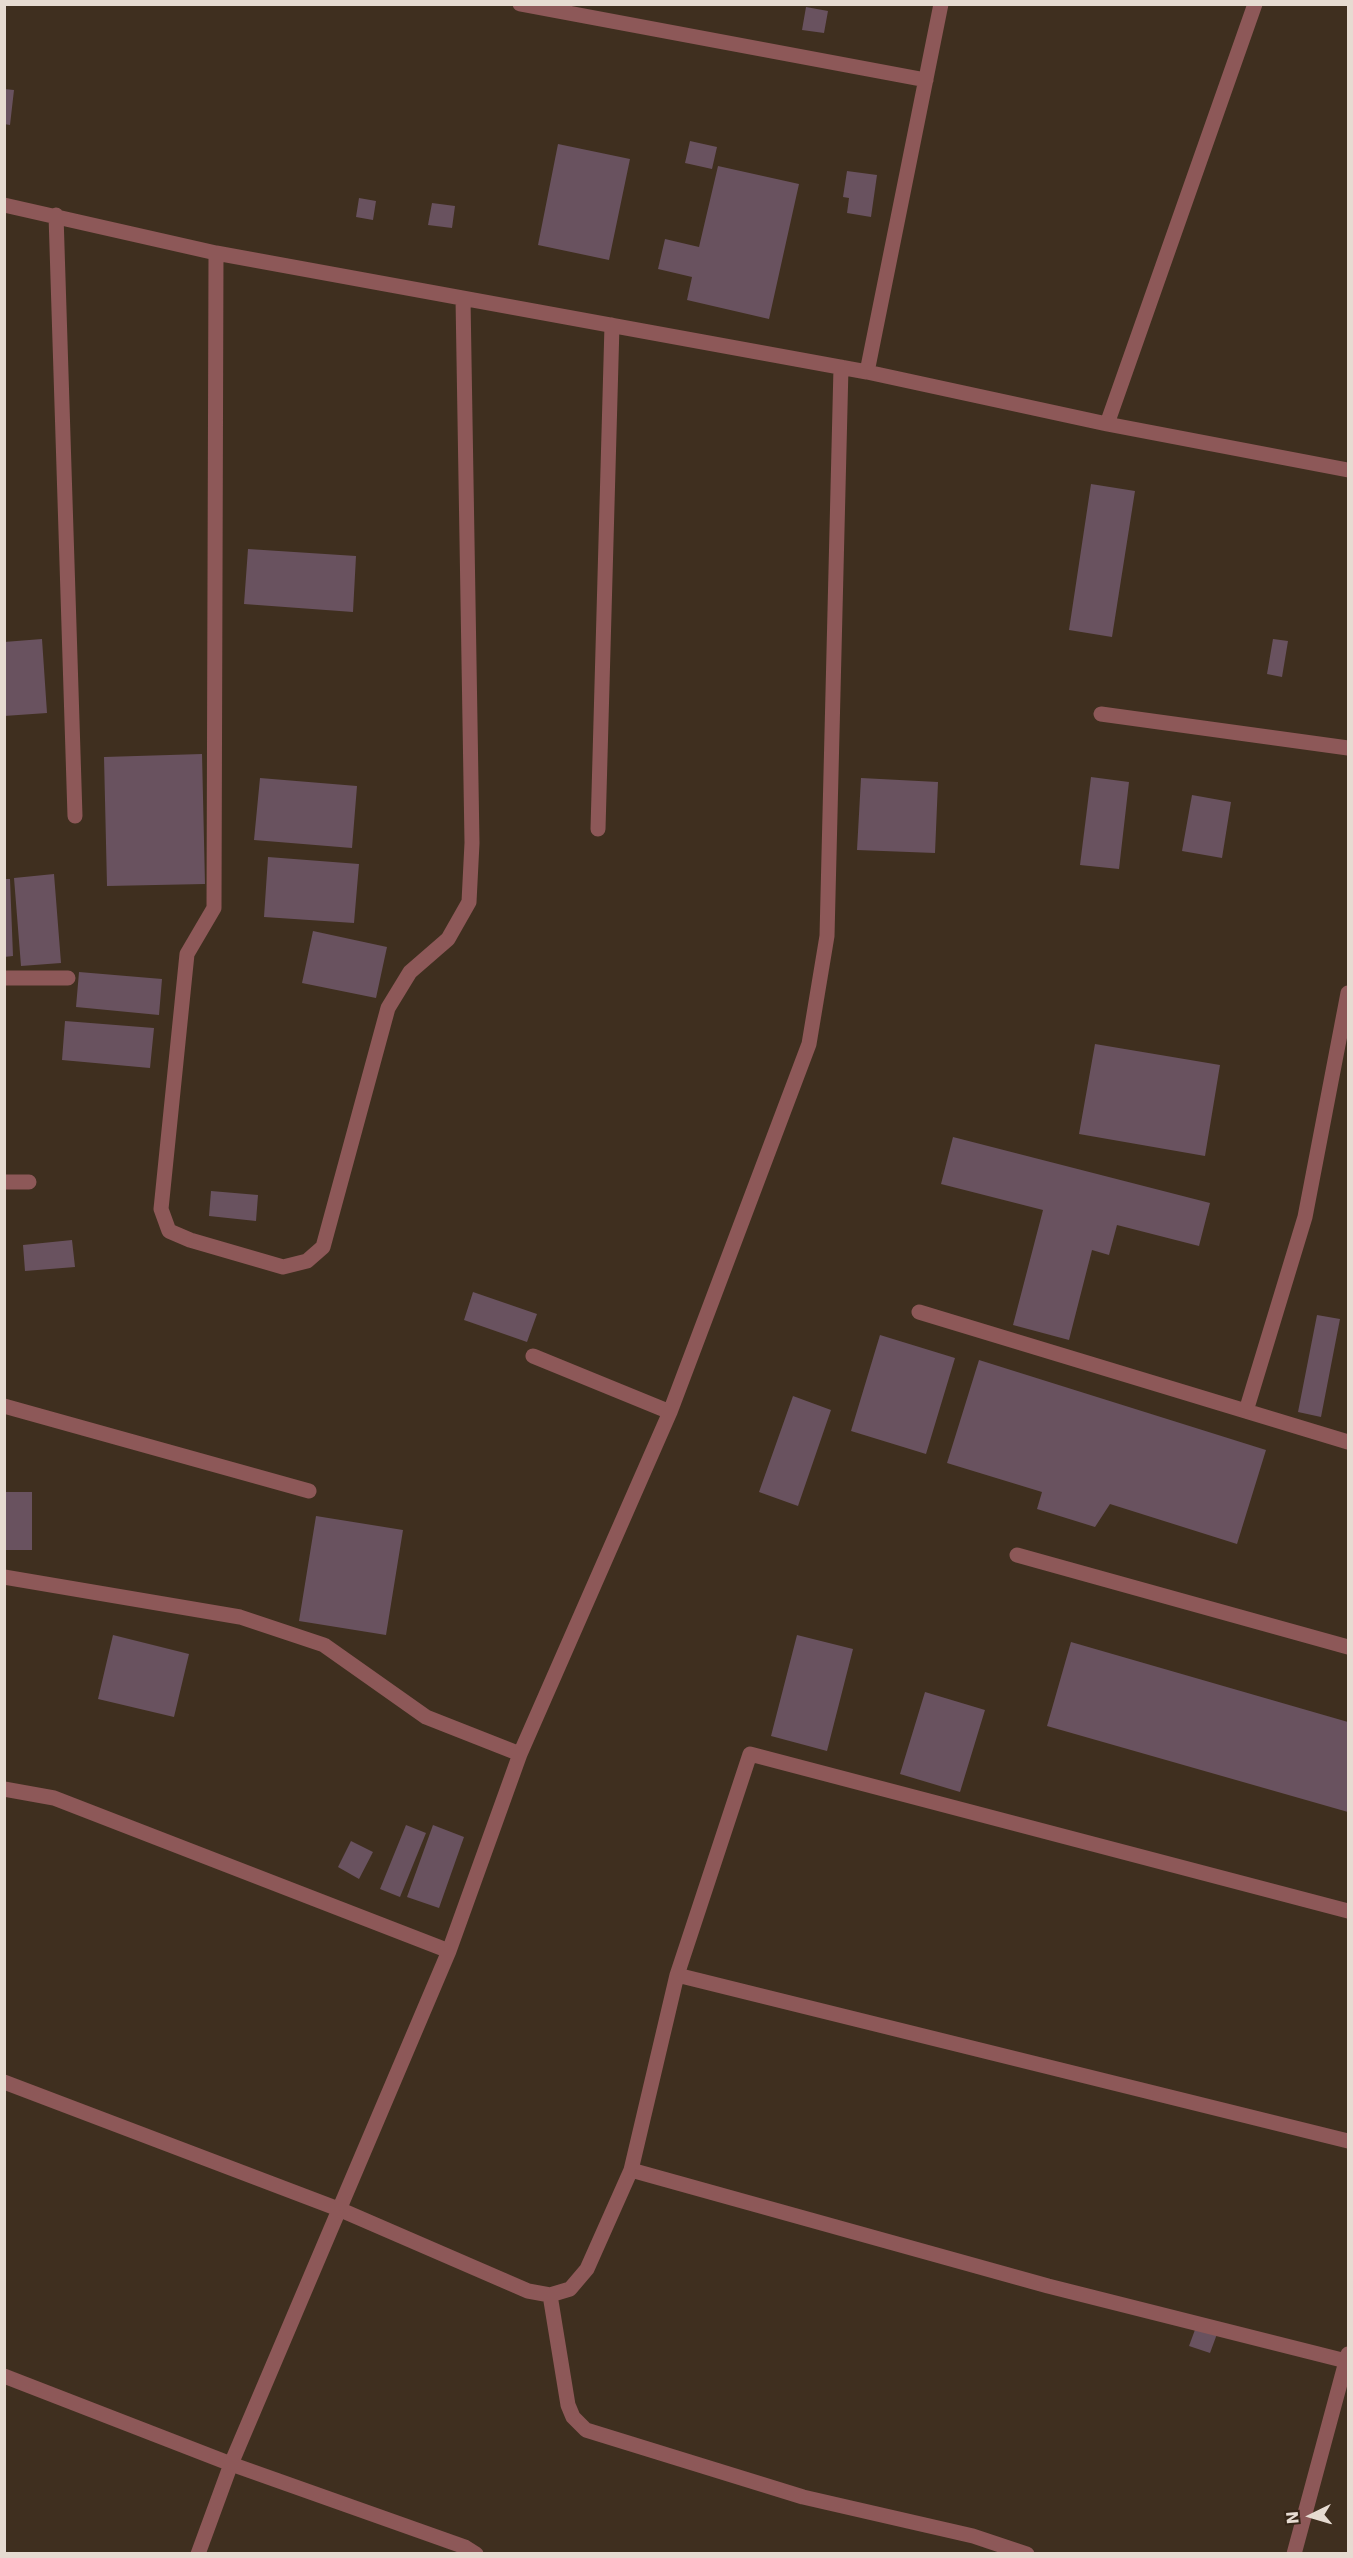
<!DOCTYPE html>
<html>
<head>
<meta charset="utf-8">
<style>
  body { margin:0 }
  #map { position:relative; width:1353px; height:2558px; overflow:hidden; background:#3f2f1f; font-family:"DejaVu Sans",sans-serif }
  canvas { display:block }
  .frame { position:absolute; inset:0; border:6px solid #e6dbd1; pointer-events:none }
  .north { position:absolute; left:1281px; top:2486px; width:60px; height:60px; -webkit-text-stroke:4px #352516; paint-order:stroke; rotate:265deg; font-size:16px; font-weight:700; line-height:24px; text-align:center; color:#e6dbd1 }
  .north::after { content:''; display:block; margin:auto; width:21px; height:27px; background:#e6dbd1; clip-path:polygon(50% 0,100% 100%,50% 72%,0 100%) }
</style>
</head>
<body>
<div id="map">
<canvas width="1353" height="2558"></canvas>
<div class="frame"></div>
<div class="north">N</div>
</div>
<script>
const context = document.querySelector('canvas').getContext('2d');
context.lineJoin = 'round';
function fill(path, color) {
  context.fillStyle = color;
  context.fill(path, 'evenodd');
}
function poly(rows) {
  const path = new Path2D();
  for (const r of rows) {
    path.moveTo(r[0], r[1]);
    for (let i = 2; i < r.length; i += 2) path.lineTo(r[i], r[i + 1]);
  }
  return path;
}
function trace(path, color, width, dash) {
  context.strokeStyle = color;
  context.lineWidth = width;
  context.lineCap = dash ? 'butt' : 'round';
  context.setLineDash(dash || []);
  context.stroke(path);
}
fill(poly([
  [806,7,828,11,824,33,802,30],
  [4,89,14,90,10,125,4,124],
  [690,141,717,147,712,169,685,163],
  [558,144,630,159,609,260,538,245],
  [718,166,799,184,769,319,687,300,692,277,658,269,665,239,699,247],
  [847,171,877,175,871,217,847,213,849,198,843,197],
  [359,198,376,201,373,220,356,217],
  [432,203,455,206,452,228,428,225],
  [1091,484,1135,491,1112,637,1069,630],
  [248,549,356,556,353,612,244,604],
  [42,639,47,713,4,716,4,642],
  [1273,639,1288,641,1282,677,1267,674],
  [202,754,205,884,107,886,104,757],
  [1091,777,1129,782,1119,869,1080,865],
  [260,778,357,786,352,848,254,840],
  [861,778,938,782,935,853,857,850],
  [1192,795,1231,802,1222,858,1182,851],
  [268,857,359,864,354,923,264,917],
  [54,874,61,963,21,966,14,878],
  [4,879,10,879,13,956,4,957],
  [313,931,387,947,376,998,302,983],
  [79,972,162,979,159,1015,76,1007],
  [65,1021,154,1028,150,1068,62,1060],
  [1095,1044,1220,1065,1205,1156,1079,1134],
  [953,1137,1210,1203,1199,1246,1117,1225,1109,1255,1092,1250,1069,1340,1013,1325,1043,1210,941,1184],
  [211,1191,258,1195,256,1221,209,1216],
  [72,1240,75,1267,25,1271,23,1245],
  [473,1292,537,1314,527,1342,464,1320],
  [1317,1315,1340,1319,1321,1417,1298,1412],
  [880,1335,955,1358,926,1454,851,1431],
  [979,1360,1266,1450,1237,1544,1110,1504,1095,1527,1037,1509,1042,1492,947,1463],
  [793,1396,831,1410,798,1506,759,1492],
  [4,1492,32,1492,32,1550,4,1550],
  [316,1516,403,1530,386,1635,299,1621],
  [113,1635,189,1654,174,1717,98,1699],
  [797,1635,853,1649,827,1751,771,1736],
  [1071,1642,1348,1722,1348,1812,1047,1726],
  [925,1692,985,1710,960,1792,900,1774],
  [406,1825,426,1833,400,1897,380,1889],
  [433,1825,464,1837,439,1908,407,1897],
  [351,1841,373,1852,359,1879,338,1867],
  [1196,2327,1217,2334,1210,2353,1189,2346]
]), '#69525f');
trace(poly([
  [520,4,926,80],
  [4,205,216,253,867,372,1107,424,1348,470],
  [56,215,75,816],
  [216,253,214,908,187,954,161,1209,169,1231,190,1240,283,1267,307,1261,323,1247,388,1008,410,972,448,939,469,902,472,843,463,298],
  [867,372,941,4],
  [1107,424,1255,4],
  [1101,714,1348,748],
  [598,829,612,325],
  [4,978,68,978],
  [4,1182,29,1182],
  [919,1312,1348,1442],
  [533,1356,670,1412],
  [4,1406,309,1491],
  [1246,1411,1305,1217,1348,993],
  [1017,1555,1348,1647],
  [4,1577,240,1617,324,1645,426,1717,520,1754],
  [4,1789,54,1798,449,1951],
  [677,1975,1348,2141],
  [4,2082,341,2210,528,2291,550,2295,570,2289,587,2269,631,2170,1048,2286,1346,2361],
  [631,2170,677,1975,750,1754,1348,1911],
  [550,2295,568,2405,573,2417,586,2430,803,2497,973,2536,1027,2554],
  [4,2376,231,2464,465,2547,476,2554],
  [198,2554,231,2464,449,1951,520,1754,670,1412,809,1044,827,936,841,367],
  [1294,2554,1348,2354]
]), '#8d5858', 15);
</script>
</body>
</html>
